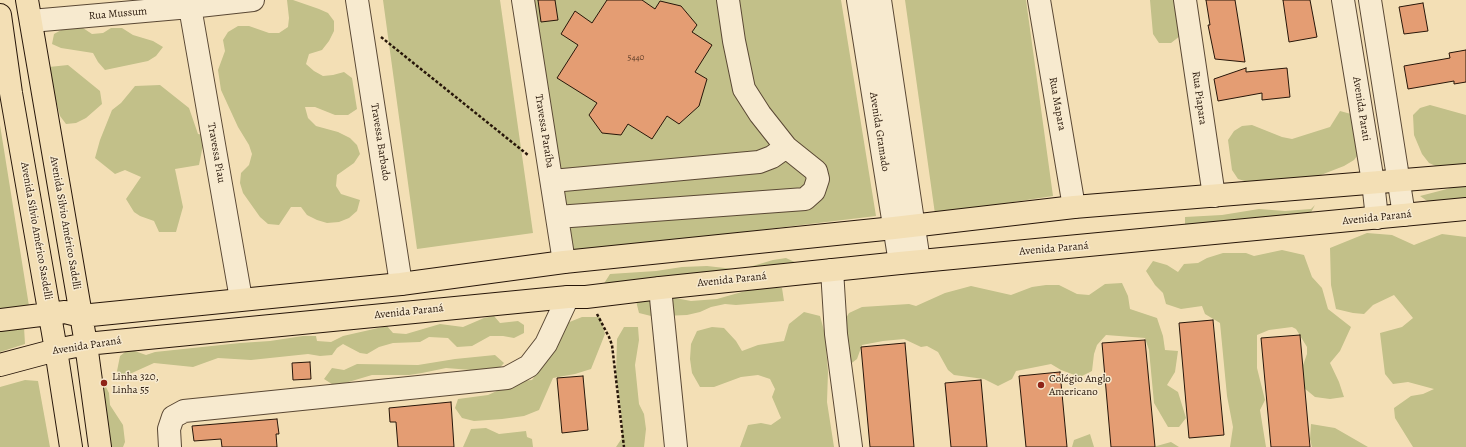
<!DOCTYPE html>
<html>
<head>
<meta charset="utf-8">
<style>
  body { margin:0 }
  canvas { display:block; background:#f3dfb5 }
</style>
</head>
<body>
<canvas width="1466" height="447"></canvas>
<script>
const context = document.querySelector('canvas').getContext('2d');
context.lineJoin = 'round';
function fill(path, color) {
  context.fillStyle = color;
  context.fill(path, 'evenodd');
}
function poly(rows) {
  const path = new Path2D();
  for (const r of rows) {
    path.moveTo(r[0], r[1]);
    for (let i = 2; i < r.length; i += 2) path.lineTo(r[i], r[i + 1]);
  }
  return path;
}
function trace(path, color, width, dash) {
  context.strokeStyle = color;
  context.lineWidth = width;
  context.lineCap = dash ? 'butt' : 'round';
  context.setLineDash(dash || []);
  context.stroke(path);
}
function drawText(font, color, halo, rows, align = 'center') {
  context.font = font + ' Alegreya,serif';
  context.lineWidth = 3;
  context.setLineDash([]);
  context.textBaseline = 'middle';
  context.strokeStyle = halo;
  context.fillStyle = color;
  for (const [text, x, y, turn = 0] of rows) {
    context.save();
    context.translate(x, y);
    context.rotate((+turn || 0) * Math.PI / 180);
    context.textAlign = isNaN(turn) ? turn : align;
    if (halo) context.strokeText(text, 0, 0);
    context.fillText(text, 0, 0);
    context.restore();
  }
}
fill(poly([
  [287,0,293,0,319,9,328,13,334,21,334,31,329,41,322,50,309,54,306,64,314,71,323,76,333,75,344,72,352,78,357,109,348,115,335,115,315,107,305,107,308,118,316,126,338,132,350,138,357,145,360,154,354,163,337,175,336,186,341,194,360,200,357,211,349,218,339,222,327,223,317,220,307,215,301,207,291,207,279,225,268,224,260,217,243,193,240,183,241,173,249,165,252,154,249,145,238,127,221,90,218,70,225,51,223,40,228,32,238,26,249,26,269,33,279,33,288,27,289,18],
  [383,0,500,0,533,233,417,249],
  [533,0,841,0,876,216,570,253],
  [905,0,1026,0,1053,196,935,214],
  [1150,0,1175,0,1180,36,1171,43,1159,43,1153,34],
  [73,27,83,28,92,34,103,33,111,28,122,28,133,35,153,41,163,47,156,56,148,61,105,70,98,62,93,53,61,48,52,44,54,34,63,29],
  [68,65,100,91,102,104,86,118,76,123,66,124,60,116,55,97,48,77,49,67],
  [160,85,189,108,198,134,205,135,199,165,175,169,183,207,176,232,159,232,154,221,140,216,134,212,126,199,141,177,125,170,115,174,95,158,100,140,112,110,121,103,135,86],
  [1430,105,1466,115,1466,168,1438,167,1429,163,1422,154,1414,135,1413,115,1420,108],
  [1340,111,1351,114,1361,151,1354,160,1344,166,1313,178,1248,182,1238,179,1232,170,1228,140,1234,131,1242,126,1252,125,1282,137,1292,139,1330,127],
  [0,125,29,306,0,310],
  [1466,182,1466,197,1454,200,1430,203,1420,196,1447,189],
  [1315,205,1309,216,1185,230,1185,217,1222,215,1259,209,1285,211,1311,209],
  [1367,233,1392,235,1414,245,1442,234,1466,237,1466,447,1413,447,1395,418,1394,408,1411,396,1423,394,1434,389,1408,382,1393,384,1385,374,1380,333,1402,327,1413,318,1394,295,1373,305,1364,314,1353,313,1336,309,1331,285,1330,248],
  [1282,250,1304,255,1312,277,1322,288,1328,309,1351,327,1340,351,1330,363,1339,382,1344,397,1330,399,1315,397,1304,388,1302,368,1307,354,1307,347,1296,329,1292,327,1269,330,1257,335,1257,368,1265,400,1260,410,1266,447,1230,447,1233,427,1227,396,1220,323,1205,314,1202,306,1181,309,1166,304,1163,293,1155,285,1146,271,1153,261,1167,265,1178,272,1184,264,1198,263,1207,258,1223,253,1246,253,1254,256],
  [786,258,799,264,603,285,610,274,656,271,682,267,707,266,734,269,746,268,773,260],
  [1122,283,1128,296,1130,309,1157,318,1163,336,1165,350,1178,351,1175,372,1167,385,1178,392,1186,418,1179,427,1168,427,1154,403,1149,350,1145,338,1106,335,1097,345,1094,354,1092,371,1080,377,1061,370,1051,364,1016,371,1012,379,998,386,984,379,954,375,948,370,938,352,927,346,921,347,904,339,883,341,862,345,857,359,849,365,842,325,849,313,862,307,909,304,916,306,945,293,971,286,1011,295,1032,287,1046,285,1059,285,1077,294,1089,295,1105,284],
  [769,287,782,288,784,301,736,305,725,304,711,307,700,312,687,315,663,316,651,316,639,313,636,301,665,296,691,301,717,299,756,288],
  [804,312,820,316,825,334,828,372,827,402,834,447,740,447,748,425,761,423,771,425,781,418,772,397,775,389,770,379,758,375,741,377,714,387,700,387,692,373,690,359,691,344,697,331,712,327,724,328,736,341,742,351,758,345,784,341,789,324],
  [494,316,500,323,518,321,524,325,524,333,514,338,503,336,490,336,472,346,457,347,448,338,429,337,420,342,393,343,379,347,367,354,360,353,343,344,337,348,332,355,320,356,308,354,251,360,218,358,193,367,154,363,123,377,117,371,120,356,129,349,146,355,155,352,240,343,270,341,303,336,316,336,317,341,331,342,343,336,387,326,393,333,406,334,440,324,463,327,484,318],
  [582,317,600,317,605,334,591,369,575,374,553,378,539,410,524,416,502,419,474,421,462,418,455,408,458,399,488,395,499,390,511,382,532,380,549,356,562,325],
  [24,327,25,344,0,352,0,330],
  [624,327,638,327,639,340,635,365,639,404,644,414,646,429,644,447,616,447,622,438,622,421,616,376,617,339],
  [495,355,504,363,496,372,446,368,422,373,409,375,372,375,335,386,324,379,332,368,344,370,357,364,418,365,455,359],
  [25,380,38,381,50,447,0,447,0,387],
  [104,383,109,393,110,405,123,425,125,442,123,447,107,447,98,391],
  [1311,424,1335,428,1368,447,1312,447,1310,439],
  [486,428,499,434,526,431,527,437,532,439,533,447,463,447,471,429],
  [1090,434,1094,447,1072,447,1074,440],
  [1171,442,1179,447,1153,447]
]), '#c2c089');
const building = poly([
  [538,0,555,0,558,20,541,22,538,0],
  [607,0,642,0,655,9,660,1,681,6,697,25,692,32,712,45,695,72,707,79,699,106,679,124,667,116,652,139,628,124,621,135,602,133,589,115,597,103,557,78,578,45,561,34,575,11,592,23,607,0],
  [1206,0,1235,0,1245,62,1215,59,1208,25,1210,25,1206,0],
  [1283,0,1310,0,1317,37,1289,42,1283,0],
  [1423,3,1428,31,1404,34,1399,7,1423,3],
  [1466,50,1466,82,1454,84,1454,81,1408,89,1404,66,1450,58,1449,53,1466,50],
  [1246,68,1246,72,1287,68,1290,97,1262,100,1262,93,1218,101,1214,79,1246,68],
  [1213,320,1224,435,1189,438,1179,323,1213,320],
  [1300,335,1310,447,1271,447,1261,338,1300,335],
  [1145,340,1155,447,1111,447,1102,343,1145,340],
  [905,343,914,447,870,447,861,347,905,343],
  [310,362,311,379,293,380,292,363,310,362],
  [1060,372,1067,447,1026,447,1019,376,1060,372],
  [583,376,588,430,562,433,557,378,583,376],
  [981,380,987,447,951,447,945,383,981,380],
  [451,402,454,447,398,447,396,422,390,422,389,408,451,402],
  [277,419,279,434,276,434,277,447,222,447,221,439,194,441,192,426,277,419]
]);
fill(building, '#e49d73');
trace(building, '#271609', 1);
const minor = poly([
  [357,0,401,284],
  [523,0,564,262],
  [858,0,900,263],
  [880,0,919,261],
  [1039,0,1074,207],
  [1185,0,1214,196],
  [1343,0,1373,182,1377,218],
  [1370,0,1404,215],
  [190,7,241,299],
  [31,21,190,7,253,0],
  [552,181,759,162,772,157,786,147],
  [557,217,805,199,814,191,818,179,816,171,786,147,760,114,744,89,734,41,728,0],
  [832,270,836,334,851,447],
  [660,288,676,447],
  [170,447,169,429,173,417,184,411,507,378,529,366,546,344,568,297]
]);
const major = poly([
  [27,0,86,344,100,447],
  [0,15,11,93,56,350,71,447],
  [0,320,65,312,81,316,401,284,564,262,894,228,1074,207,1466,175],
  [0,365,56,350,86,344,568,297,586,297,660,288,900,263,1466,209]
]);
trace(minor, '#5a4834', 24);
trace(major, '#271609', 24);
trace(poly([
  [381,37,528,155],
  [597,314,609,337,612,345,624,447]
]), '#271609', 2.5, [3, 2]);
trace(minor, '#f7eacf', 22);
trace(major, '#f3dfb5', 22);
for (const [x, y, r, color] of [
  [104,383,4,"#8f2418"],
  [1041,385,4,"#8f2418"]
]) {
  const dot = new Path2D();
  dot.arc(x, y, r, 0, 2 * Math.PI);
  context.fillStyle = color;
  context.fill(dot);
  trace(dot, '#f7eacf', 1.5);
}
drawText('9px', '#563824', null, [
  ["5440",636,58]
]);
drawText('11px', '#271609', '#f7eacf', [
  ["Rua Mussum",118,14,-5],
  ["Rua Piapara",1199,98,82],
  ["Rua Mapara",1057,104,80],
  ["Avenida Parati",1361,109,81],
  ["Travessa Paraíba",544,131,81],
  ["Avenida Gramado",879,132,81],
  ["Travessa Barbado",380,142,81],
  ["Travessa Piau",216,153,80],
  ["Avenida Paraná",1377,218,-6],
  ["Avenida Silvio Américo Sadelli",65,223,80],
  ["Avenida Sílvio Américo Sasdelli",36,231,80],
  ["Avenida Paraná",1054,249,-5],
  ["Avenida Paraná",732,280,-6],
  ["Avenida Paraná",409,312,-6],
  ["Avenida Paraná",87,346,-9]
]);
drawText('11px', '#271609', '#f7eacf', [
  ["Linha 320,",112,377],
  ["Linha 55",112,390],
  ["Colégio Anglo",1049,379],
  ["Americano",1049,392]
], 'left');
</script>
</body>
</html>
